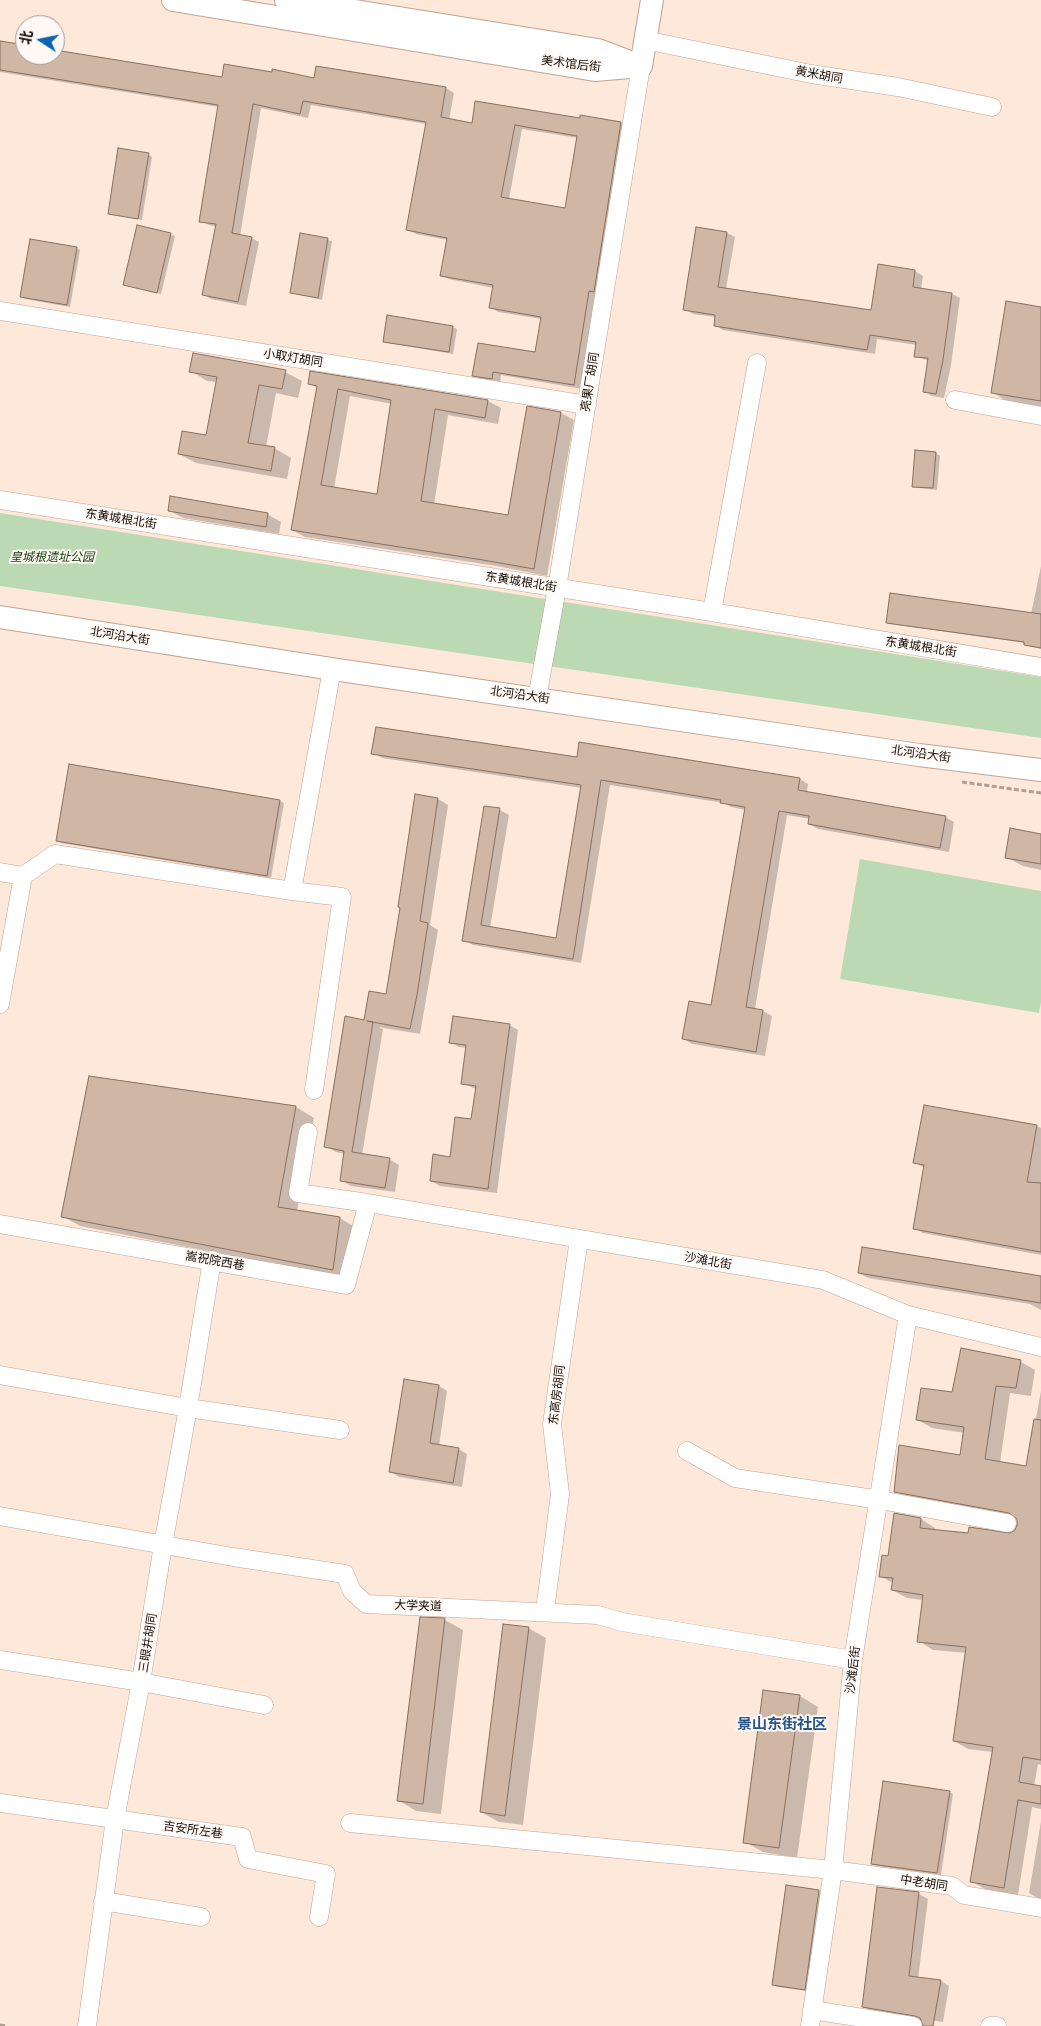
<!DOCTYPE html>
<html>
<head>
<meta charset="utf-8">
<style>
  body { margin:0 }
  #map { position:relative; width:1041px; height:2026px; overflow:hidden; background:#fee8da; font-family:"Crimson Pro","Noto Sans SC",serif }
  canvas { display:block }
  .north { position:absolute; left:15px; top:15px; width:50px; height:50px; box-sizing:border-box; background:#fff9f5; border:1px solid #a19a95; border-radius:50%; rotate:281deg; font-size:14px; font-weight:700; line-height:20px; text-align:center; color:#140b06 }
  .north::after { content:''; display:block; margin:auto; width:18px; height:22px; background:#0c63b1; clip-path:polygon(50% 0,100% 100%,50% 72%,0 100%) }
</style>
</head>
<body>
<div id="map">
<canvas width="1041" height="2026"></canvas>
<div class="north">北</div>
</div>
<script>
const context = document.querySelector('canvas').getContext('2d');
context.lineJoin = 'round';
function fill(path, color) {
  context.fillStyle = color;
  context.fill(path, 'evenodd');
}
function poly(rows) {
  const path = new Path2D();
  for (const r of rows) {
    path.moveTo(r[0], r[1]);
    for (let i = 2; i < r.length; i += 2) path.lineTo(r[i], r[i + 1]);
  }
  return path;
}
function trace(path, color, width, dash) {
  context.strokeStyle = color;
  context.lineWidth = width;
  context.lineCap = dash ? 'butt' : 'round';
  context.setLineDash(dash || []);
  context.stroke(path);
}
function drawText(font, color, halo, rows, align = 'center') {
  context.font = font + ' "Crimson Pro","Noto Sans SC",serif';
  context.lineWidth = 4;
  context.setLineDash([]);
  context.textBaseline = 'middle';
  context.strokeStyle = halo;
  context.fillStyle = color;
  for (const [text, x, y, turn = 0] of rows) {
    context.save();
    context.translate(x, y);
    context.rotate((+turn || 0) * Math.PI / 180);
    context.textAlign = isNaN(turn) ? turn : align;
    if (halo) context.strokeText(text, 0, 0);
    context.fillText(text, 0, 0);
    context.restore();
  }
}
fill(poly([
  [0,513,1041,677,1041,738,0,586],
  [860,859,1041,891,1041,1002,1039,1013,840,979]
]), '#bbdab3');
fill(poly([
  [0,43,25,47,25,55,55,55,55,51,223,78,315,79,317,67,446,88,454,93,449,120,473,124,581,120,621,123,629,128,582,389,501,375,500,383,482,380,474,375,536,354,542,319,498,312,490,307,494,288,449,279,442,275,448,240,416,234,408,230,427,124,311,105,308,118,261,108,240,236,251,238,259,242,246,306,211,299,203,294,217,227,209,225,201,221,219,107,0,72],
  [522,129,578,138,566,210,509,199],
  [148,154,152,157,142,220,110,213],
  [138,226,175,236,161,294,124,284],
  [727,233,735,237,726,289,872,312,879,265,915,271,923,276,921,290,952,294,960,298,951,365,944,398,932,396,924,391,929,361,915,356,917,345,877,339,875,354,723,330,715,325,716,317,693,314,685,309],
  [301,235,332,241,322,300,291,292],
  [76,248,80,250,70,307,25,299,21,296],
  [1041,308,1041,407,1008,402,992,392],
  [453,327,457,329,453,354,388,343,384,341],
  [191,371,285,372,302,381,298,398,276,393,266,447,274,448,291,458,287,479,196,463,179,454,207,437,217,382,207,381],
  [312,373,488,401,501,408,498,424,448,415,434,505,509,517,528,408,561,413,574,420,547,576,497,566,305,537,292,530,318,388,310,383],
  [350,396,392,404,378,496,334,489],
  [916,451,936,453,940,456,937,490,918,488,914,486],
  [170,511,267,514,281,522,279,534,183,518],
  [1041,566,1041,649,1029,646,1026,643,891,624,887,622,1031,614],
  [373,753,578,758,800,779,808,784,807,792,945,817,954,822,949,852,818,829,809,824,810,819,787,815,755,1009,763,1011,772,1016,765,1056,692,1044,684,1039,712,1006,745,810,731,807,724,803,610,785,581,963,473,945,464,940,485,807,500,810,509,815,490,928,557,939,582,788,382,758],
  [70,766,280,801,284,803,271,878,61,843,57,841],
  [416,796,438,799,448,805,430,925,438,930,420,1034,378,1027,383,1029,362,1155,389,1159,399,1165,395,1192,351,1186,341,1180,345,1154,336,1152,326,1146,365,1022,387,995,401,908],
  [1041,835,1041,870,1023,866,1006,857],
  [509,1025,518,1030,497,1193,440,1186,431,1181,451,1158,472,1120,476,1089,462,1083,467,1048,459,1047,450,1042],
  [925,1106,1037,1126,1041,1128,1041,1255,923,1233,914,1228,925,1168,915,1163],
  [296,1107,314,1118,297,1211,340,1218,358,1229,351,1279,80,1226,62,1216],
  [859,1273,1041,1277,1041,1310,1030,1304,868,1278],
  [1021,1362,1035,1370,1031,1396,1010,1393,1000,1463,1027,1468,1041,1391,1041,1765,1038,1764,1034,1786,1041,1787,1041,1809,1032,1807,1018,1895,985,1889,971,1881,993,1752,968,1749,954,1741,967,1653,933,1650,919,1641,923,1600,907,1598,892,1590,893,1583,880,1576,889,1557,921,1519,935,1528,935,1531,969,1534,1010,1534,1016,1531,1019,1526,1018,1519,910,1499,896,1491,962,1457,965,1433,932,1428,918,1420,953,1394],
  [439,1386,447,1391,439,1446,458,1449,467,1454,462,1487,399,1477,391,1472],
  [421,1618,445,1620,463,1630,441,1814,416,1811,398,1800],
  [528,1628,546,1638,523,1825,499,1822,481,1812],
  [800,1696,818,1707,797,1858,763,1852,745,1842],
  [949,1792,953,1794,941,1875,876,1866,872,1864],
  [1041,1821,1041,1900,1029,1893],
  [787,1886,819,1891,823,1893,808,1991,777,1987,773,1985],
  [919,1894,928,1899,918,1979,941,1981,949,1986,943,2022,872,2012,864,2007]
]), '#0003');
const building = poly([
  [0,41,25,45,25,55,55,55,55,50,222,77,224,64,272,72,272,69,314,78,316,66,446,87,441,117,472,123,475,101,580,118,580,115,621,122,594,292,589,291,574,385,493,372,492,379,472,376,478,343,535,352,541,317,489,308,493,285,440,276,447,238,406,230,426,122,303,101,300,114,253,104,232,233,252,237,238,302,202,295,216,224,199,222,218,105,0,70,0,41],
  [515,125,577,136,565,208,501,197,515,125],
  [118,148,149,153,138,219,108,214,118,148],
  [137,225,171,233,157,293,123,285,137,225],
  [696,227,727,232,718,287,871,310,878,264,915,270,913,287,952,293,943,360,936,394,923,392,928,358,914,357,916,342,870,335,867,350,714,326,715,315,683,310,696,227],
  [300,233,328,238,318,298,290,293,300,233],
  [30,239,77,247,67,305,20,297,30,239],
  [1006,301,1041,307,1041,401,991,393,1006,301],
  [387,315,453,326,449,352,383,342,387,315],
  [193,353,286,370,282,389,259,385,248,443,275,447,271,471,178,454,182,431,206,435,217,377,189,372,193,353],
  [310,371,488,400,485,418,435,409,421,501,508,515,527,406,561,412,534,569,483,560,291,530,317,386,308,384,310,371],
  [338,389,391,400,377,494,321,485,338,389],
  [915,450,936,452,933,488,912,487,915,450],
  [170,496,268,513,266,527,168,511,170,496],
  [890,593,1041,614,1041,648,1024,645,1024,642,886,623,890,593],
  [376,727,577,757,579,742,800,778,798,790,946,816,940,848,808,824,809,816,779,811,746,1007,763,1010,756,1052,682,1039,689,1001,711,1005,745,807,720,803,721,800,601,780,573,959,462,941,484,806,500,808,481,925,556,938,581,785,371,754,376,727],
  [69,764,280,800,267,876,56,841,69,764],
  [415,794,438,798,420,921,428,923,417,995,410,1029,367,1021,373,1022,352,1152,390,1158,385,1188,340,1181,344,1151,324,1147,345,1016,364,1020,369,991,386,994,400,908,398,907,415,794],
  [1010,828,1041,834,1041,864,1005,858,1010,828],
  [453,1016,510,1024,488,1189,430,1181,433,1154,450,1157,455,1117,471,1119,476,1086,461,1084,466,1045,449,1043,453,1016],
  [89,1076,296,1106,278,1207,340,1217,333,1270,61,1217,89,1076],
  [924,1105,1037,1125,1027,1182,1041,1183,1041,1252,913,1229,924,1165,913,1163,924,1105],
  [862,1247,1041,1276,1041,1303,858,1273,862,1247],
  [961,1348,1021,1360,1016,1388,996,1386,985,1459,1026,1466,1034,1419,1041,1420,1041,1760,1023,1757,1019,1782,1041,1786,1041,1804,1018,1800,1004,1888,970,1882,993,1747,953,1741,966,1647,917,1642,923,1595,891,1590,893,1578,879,1577,882,1555,888,1556,894,1513,921,1518,920,1528,968,1533,969,1527,1010,1533,1015,1530,1017,1525,1017,1519,1009,1513,894,1492,899,1445,960,1455,964,1427,916,1420,921,1388,952,1392,961,1348],
  [404,1379,439,1385,430,1443,459,1448,453,1483,389,1472,404,1379],
  [420,1617,445,1618,423,1804,397,1801,420,1617],
  [503,1624,529,1627,505,1816,480,1812,503,1624],
  [763,1690,800,1695,779,1848,743,1843,763,1690],
  [883,1781,950,1791,937,1873,871,1864,883,1781],
  [786,1885,819,1890,805,1990,772,1985,786,1885],
  [877,1887,919,1892,909,1976,941,1980,933,2026,923,2026,920,2018,915,2016,862,2007,877,1887]
]);
fill(building, '#d0b6a5');
trace(building, '#866f5f', 1);
const minor = poly([
  [645,40,811,74,898,87,992,107],
  [0,311,587,405],
  [955,400,1041,416],
  [0,500,712,612,1041,667],
  [712,612,757,363],
  [537,698,557,588,641,66],
  [0,872,23,876,55,854,292,891,342,897,314,1090],
  [292,891,332,669],
  [0,1004,23,876],
  [308,1132,298,1193,368,1203,823,1280,908,1315,1041,1347],
  [0,1224,346,1285,368,1203],
  [0,1375,188,1408,340,1430],
  [687,1451,735,1478,880,1500,1007,1523],
  [0,1516,233,1557,345,1574,352,1591,366,1604,598,1615,622,1622,853,1660],
  [545,1611,560,1494,552,1424,579,1239],
  [0,1660,141,1682,264,1705],
  [0,1803,242,1837,248,1859,326,1874,319,1917],
  [350,1823,833,1870,952,1886,964,1895,1041,1908],
  [103,1901,201,1917],
  [812,2010,913,2026],
  [87,2026,115,1819,141,1682,163,1545,188,1408,212,1260],
  [810,2026,833,1870,853,1660,908,1315],
  [990,2026,997,2026]
]);
const major = poly([
  [173,0,595,70,641,66],
  [286,0,598,50,635,64],
  [641,66,652,0],
  [0,617,332,669,919,755,1041,770]
]);
trace(minor, '#bda494', 19);
trace(major, '#bda494', 24);
trace(poly([
  [962,782,1041,793],
  [0,2025,6,2026]
]), '#af9e93', 3, [5, 2.5]);
trace(minor, '#fff', 18);
trace(major, '#fff', 22);
drawText('12px', '#140b06', '#fff9f5', [
  ["美术馆后街",571,64,7],
  ["黄米胡同",819,75,10],
  ["小取灯胡同",293,358,9],
  ["亮果厂胡同",590,382,-81],
  ["东黄城根北街",121,519,9],
  ["东黄城根北街",521,582,9],
  ["北河沿大街",120,636,9],
  ["东黄城根北街",921,647,9],
  ["北河沿大街",520,695,8],
  ["北河沿大街",921,754,8],
  ["嵩祝院西巷",215,1261,10],
  ["沙滩北街",708,1261,10],
  ["东高房胡同",557,1395,-83],
  ["大学夹道",418,1606,2],
  ["三眼井胡同",148,1643,-81],
  ["沙滩后街",853,1670,-83],
  ["吉安所左巷",193,1830,8],
  ["中老胡同",924,1883,9]
]);
drawText('italic 12px', '#0c3b00', '#fff9f5', [
  ["皇城根遗址公园",52,557]
]);
drawText('bold 15px', '#26568a', '#fff9f5', [
  ["景山东街社区",782,1724]
]);
</script>
</body>
</html>
